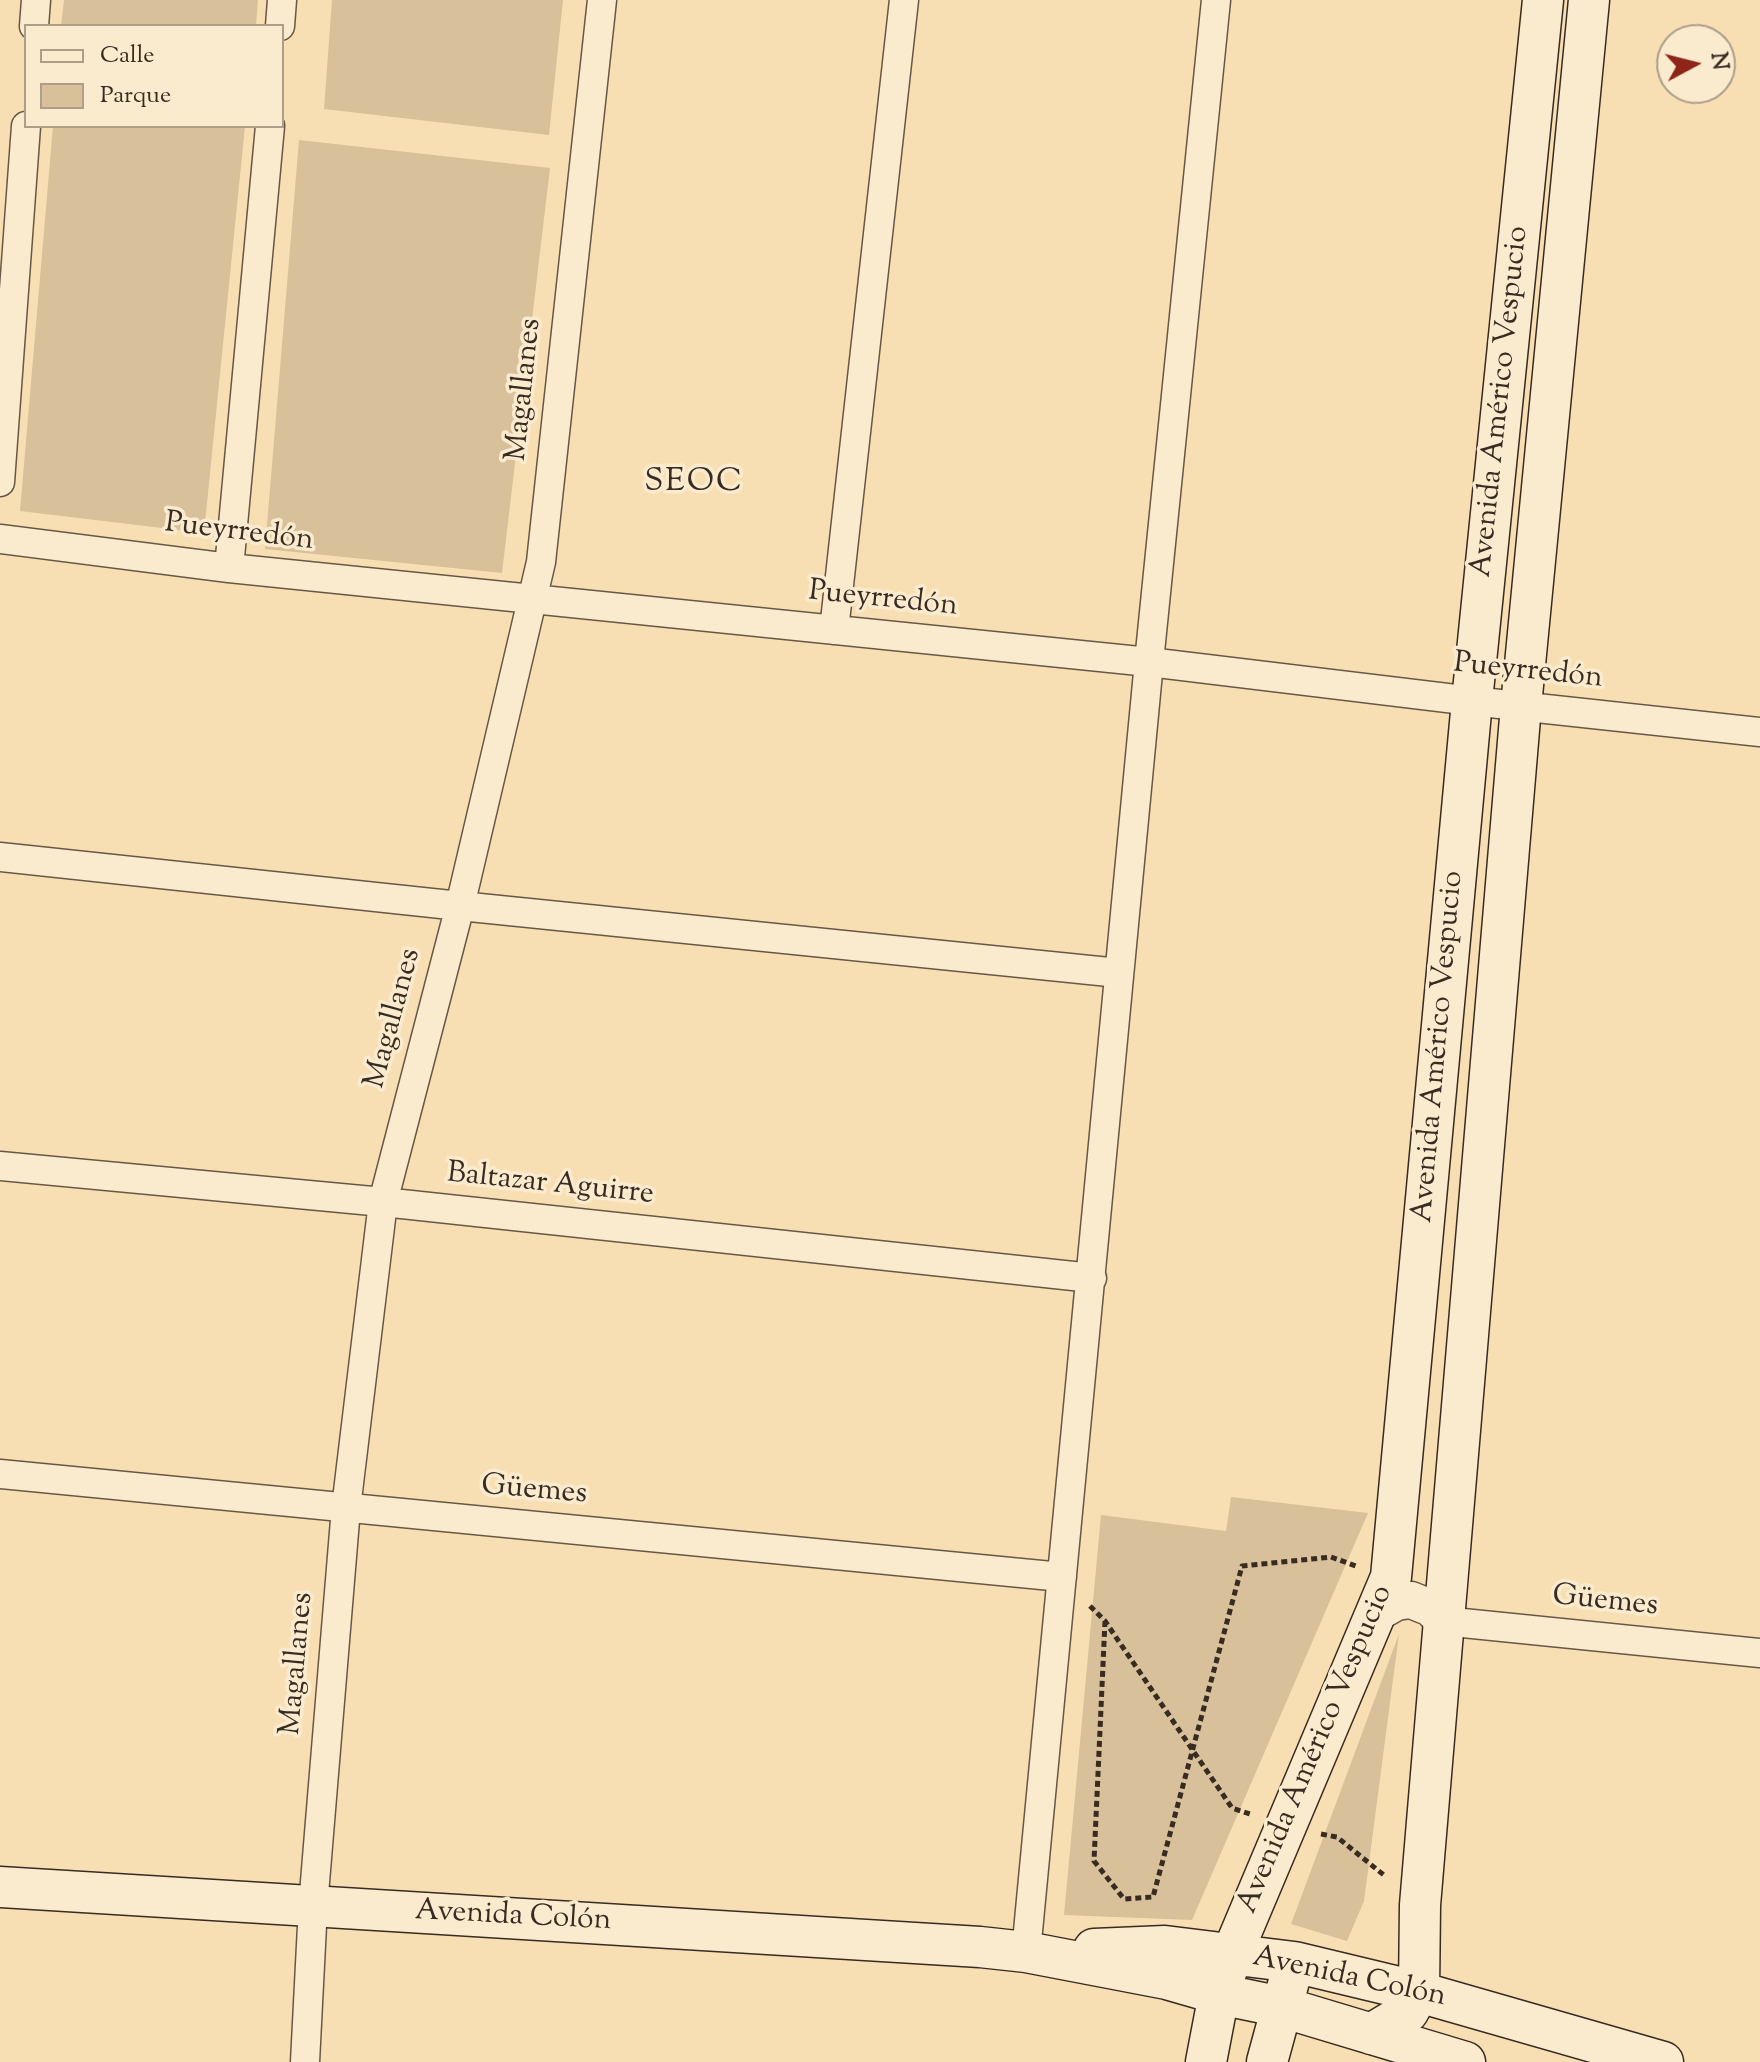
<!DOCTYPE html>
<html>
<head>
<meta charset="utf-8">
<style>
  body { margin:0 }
  #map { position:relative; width:1760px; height:2062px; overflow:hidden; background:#f8dfb3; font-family:"Sorts Mill Goudy",serif }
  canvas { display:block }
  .legend { position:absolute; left:24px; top:24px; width:260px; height:104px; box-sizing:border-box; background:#faeace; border:2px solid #ac9e89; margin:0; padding:10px 14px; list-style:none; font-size:24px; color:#372b22 }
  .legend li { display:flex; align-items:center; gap:16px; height:40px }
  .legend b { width:40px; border:2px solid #ac9e89 }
  .north { position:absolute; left:1656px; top:24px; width:80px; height:80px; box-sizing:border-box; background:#faeace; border:2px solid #ac9e89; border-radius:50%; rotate:83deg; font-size:22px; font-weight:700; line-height:32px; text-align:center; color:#372b22 }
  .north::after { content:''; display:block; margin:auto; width:28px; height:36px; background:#8f2418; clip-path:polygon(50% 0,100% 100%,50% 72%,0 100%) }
</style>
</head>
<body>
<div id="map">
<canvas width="1760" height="2062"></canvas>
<ul class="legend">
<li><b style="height:10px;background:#faeace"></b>Calle</li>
<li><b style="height:22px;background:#d7c09a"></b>Parque</li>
</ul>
<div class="north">N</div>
</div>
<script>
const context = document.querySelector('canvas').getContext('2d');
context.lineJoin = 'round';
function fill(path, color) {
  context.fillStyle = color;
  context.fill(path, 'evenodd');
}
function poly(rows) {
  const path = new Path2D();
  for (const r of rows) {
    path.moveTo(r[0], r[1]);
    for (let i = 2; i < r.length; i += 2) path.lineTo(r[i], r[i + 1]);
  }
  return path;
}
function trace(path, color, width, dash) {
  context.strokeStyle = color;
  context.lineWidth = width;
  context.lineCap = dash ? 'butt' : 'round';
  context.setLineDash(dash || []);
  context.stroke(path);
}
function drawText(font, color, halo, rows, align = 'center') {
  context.font = font + ' "Sorts Mill Goudy",serif';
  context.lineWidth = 7;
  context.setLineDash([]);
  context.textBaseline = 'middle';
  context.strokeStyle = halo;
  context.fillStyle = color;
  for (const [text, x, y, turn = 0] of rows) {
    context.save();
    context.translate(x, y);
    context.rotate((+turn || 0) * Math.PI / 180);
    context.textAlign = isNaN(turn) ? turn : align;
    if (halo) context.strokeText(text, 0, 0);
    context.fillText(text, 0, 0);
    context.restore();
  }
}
fill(poly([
  [64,0,258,0,256,26,61,26],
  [332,0,563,0,549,135,324,109],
  [53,126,245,126,204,533,20,511],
  [299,140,550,168,502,573,265,549],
  [1231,1497,1368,1513,1192,1920,1064,1915,1101,1515,1226,1531],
  [1399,1634,1364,1901,1347,1941,1291,1924]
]), '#d7c09a');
const minor = poly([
  [34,26,36,0],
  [280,26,282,0],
  [0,482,26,126],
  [0,539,229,568,1149,662,1472,701,1760,732],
  [229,568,270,126],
  [834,630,904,0],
  [0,857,460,906,1119,973],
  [0,1166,383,1202,1092,1278],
  [0,1474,1062,1577],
  [1443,1621,1760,1653],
  [1026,1952,1149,662,1216,0],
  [305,2062,313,1906,346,1508,383,1202,460,906,541,562,602,0]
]);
const tertiary = poly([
  [1375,1614,1396,1602,1411,1600,1431,1608,1443,1621]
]);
const secondary = poly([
  [0,1887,980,1947,1026,1952,1167,1979,1219,1994,1282,2007,1465,2062],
  [1094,1949,1165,1946,1294,1962,1419,1992,1663,2062],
  [1371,2034,1408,2012,1419,1992,1420,1905,1521,706,1589,0],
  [1206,2062,1219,1994,1232,1954,1391,1577,1472,701,1543,0],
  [1267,2062,1289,1981]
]);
trace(minor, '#675846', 31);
trace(tertiary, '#675846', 39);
trace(secondary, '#372b22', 43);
trace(poly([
  [1090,1606,1105,1621,1232,1808,1250,1814],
  [1105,1621,1094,1861,1124,1899,1153,1897,1242,1566,1331,1557,1356,1566],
  [1321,1834,1337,1837,1385,1876]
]), '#372b22', 5, [6, 4]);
trace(minor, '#faeace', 28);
trace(tertiary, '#faeace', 36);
trace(secondary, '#faeace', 40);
drawText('30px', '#372b22', '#faeace', [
  ["Magallanes",526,390,-84],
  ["Avenida Américo Vespucio",1502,402,-84],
  ["Pueyrredón",239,534,7],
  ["Pueyrredón",883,601,6],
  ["Pueyrredón",1528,673,6],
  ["Magallanes",395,1019,-75],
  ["Avenida Américo Vespucio",1440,1047,-85],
  ["Baltazar Aguirre",550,1186,6],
  ["Güemes",534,1492,5],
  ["Güemes",1605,1603,6],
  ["Magallanes",299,1664,-85],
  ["Avenida Américo Vespucio",1317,1750,-67],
  ["Avenida Colón",513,1918,3],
  ["Avenida Colón",1349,1979,12]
]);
context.letterSpacing = '2px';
drawText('32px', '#372b22', '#faeace', [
  ["SEOC",694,485]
]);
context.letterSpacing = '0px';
</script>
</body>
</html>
